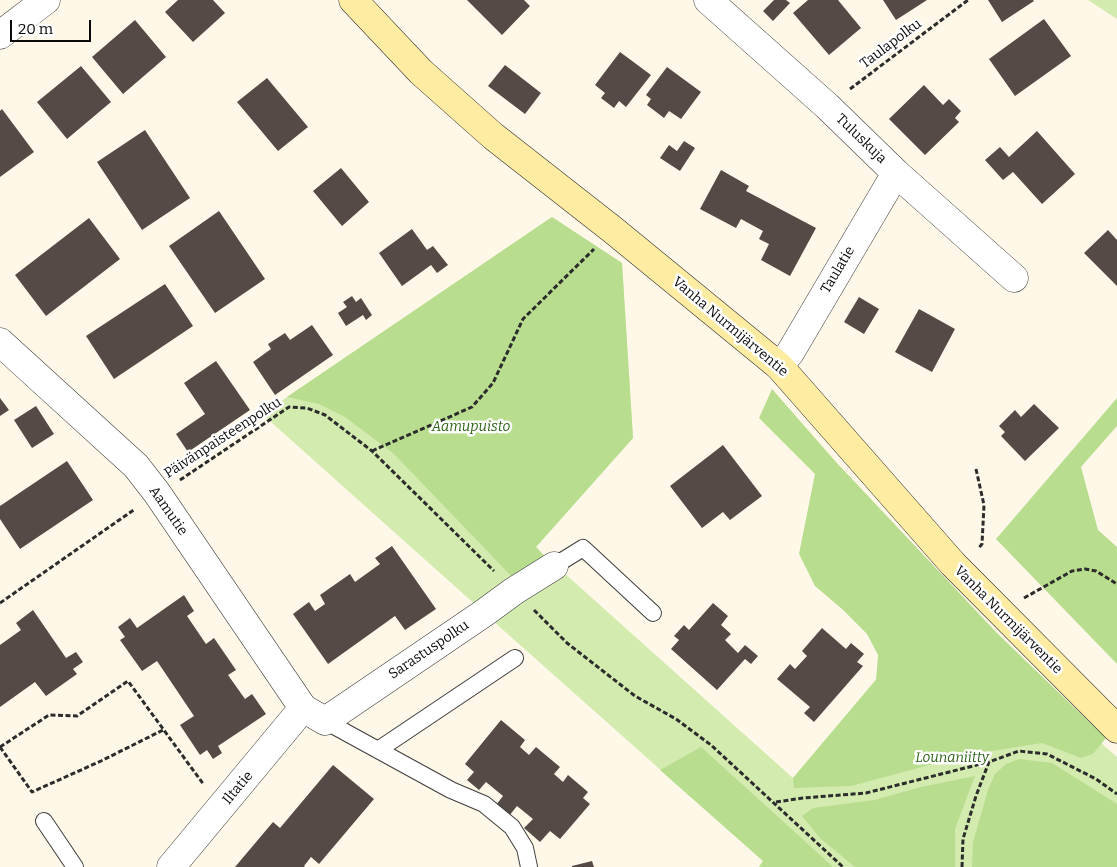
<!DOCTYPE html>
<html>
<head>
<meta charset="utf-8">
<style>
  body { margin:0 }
  #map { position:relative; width:1117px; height:867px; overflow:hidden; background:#fff8e8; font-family:Bitter,serif }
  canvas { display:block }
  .scale { position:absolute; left:10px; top:20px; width:81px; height:22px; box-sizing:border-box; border:2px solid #0a0a0a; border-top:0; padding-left:6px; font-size:15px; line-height:18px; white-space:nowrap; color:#0a0a0a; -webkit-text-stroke:4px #fff; paint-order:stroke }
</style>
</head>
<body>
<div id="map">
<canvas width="1117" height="867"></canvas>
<div class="scale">20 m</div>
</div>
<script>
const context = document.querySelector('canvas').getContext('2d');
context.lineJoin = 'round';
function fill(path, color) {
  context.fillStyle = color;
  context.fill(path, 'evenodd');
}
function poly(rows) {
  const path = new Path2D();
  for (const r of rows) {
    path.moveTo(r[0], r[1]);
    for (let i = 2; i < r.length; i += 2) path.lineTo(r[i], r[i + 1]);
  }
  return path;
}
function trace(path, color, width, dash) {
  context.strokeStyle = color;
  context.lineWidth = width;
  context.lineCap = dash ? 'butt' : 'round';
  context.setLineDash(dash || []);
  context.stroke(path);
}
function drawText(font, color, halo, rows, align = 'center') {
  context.font = font + ' Bitter,serif';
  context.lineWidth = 5;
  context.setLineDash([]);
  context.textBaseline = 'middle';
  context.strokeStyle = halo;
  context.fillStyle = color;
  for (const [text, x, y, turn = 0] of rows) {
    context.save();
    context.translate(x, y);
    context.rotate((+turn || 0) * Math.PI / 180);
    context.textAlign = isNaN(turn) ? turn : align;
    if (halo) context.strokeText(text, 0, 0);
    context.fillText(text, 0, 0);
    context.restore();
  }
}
fill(poly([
  [1088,0,1117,0,1117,19],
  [552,217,622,263,633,438,536,547,548,560,478,607,262,414],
  [563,572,793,778,940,603,1117,757,1117,820,1068,867,759,867,763,861,493,621]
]), '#d4ebb0');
fill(poly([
  [552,217,622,263,633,438,536,547,548,560,517,582,394,454,345,417,319,404,287,397],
  [772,389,836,462,997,633,1106,738,1093,754,1081,758,1042,743,967,755,851,786,794,788,793,778,876,680,878,655,867,634,842,609,815,586,799,554,815,474,759,418],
  [1117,398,1117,426,1081,467,1098,530,1117,547,1117,664,996,539],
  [701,747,819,854,833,867,759,867,763,861,660,770],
  [1019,759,1052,763,1117,804,1117,867,972,867,973,842,988,790,995,774,1006,764],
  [975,776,955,829,955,867,855,867,820,838,802,816,813,808,874,800,921,787]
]), '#b9dd8e');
fill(poly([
  [178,0,213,0,225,13,193,42,165,12],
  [467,0,524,0,530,6,502,35],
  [774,0,786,0,790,3,773,21,763,11],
  [808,0,838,0,861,28,829,55,793,13],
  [883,0,927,0,896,20],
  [988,0,1033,0,1034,1,1002,22],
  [1044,19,1071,56,1015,96,989,59],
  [135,20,166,57,123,94,92,57],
  [620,52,651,75,626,107,619,101,614,108,601,98,605,93,595,85],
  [505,65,541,93,525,114,488,86],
  [81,66,111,102,67,139,37,102],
  [667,67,701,92,681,119,669,111,664,118,647,105,651,99,646,95],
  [267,78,308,127,278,151,237,102],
  [924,85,943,105,949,99,961,111,955,118,959,122,925,155,889,119],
  [2,109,34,152,0,177,0,111],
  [145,130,190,198,142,230,97,162],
  [1037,131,1075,174,1042,204,1013,172,1003,180,985,160,1000,147,1009,157],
  [684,141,695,148,680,171,660,158,669,145,677,151],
  [341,168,369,202,342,226,313,191],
  [721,170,749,186,746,191,816,228,790,276,761,260,769,244,759,239,763,231,741,219,736,228,700,209],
  [219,211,265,279,215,313,169,246],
  [89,218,120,259,46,316,15,275],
  [412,229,427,250,433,246,448,265,437,273,431,265,402,286,379,253],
  [1108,230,1117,240,1117,286,1084,253],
  [165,284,193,326,114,379,86,336],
  [352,296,356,302,361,298,372,315,366,320,363,315,346,326,338,313,347,307,343,302],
  [859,297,879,309,864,334,844,322],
  [919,309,955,329,932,372,895,352],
  [312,325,333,355,275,395,253,362,271,349,268,344,285,333,290,340],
  [216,361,250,410,188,452,176,434,205,414,184,383],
  [0,398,9,410,0,416],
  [1034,404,1059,428,1025,461,1001,436,1005,432,999,426,1015,410,1021,417],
  [36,406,54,434,32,448,14,420],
  [723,445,762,496,730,520,723,512,702,528,670,486],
  [67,461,93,500,20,549,0,519,0,506],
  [392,546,436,609,405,630,395,616,328,664,293,614,309,602,315,611,325,604,320,595,350,574,355,582,380,564,375,558],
  [184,595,194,611,187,616,206,644,214,638,236,670,228,675,245,699,252,694,266,714,218,746,222,753,213,759,207,750,200,755,180,725,194,716,157,661,142,671,120,640,125,637,118,627,130,618,137,628],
  [713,603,728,616,721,625,731,634,725,640,738,653,745,645,758,656,751,664,745,659,717,690,671,649,679,640,674,636,684,625,689,630],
  [33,610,66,658,76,652,83,662,73,669,77,674,46,696,35,682,0,707,0,645,21,630,16,623],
  [822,628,846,649,851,643,864,654,857,662,863,666,814,722,804,713,810,707,777,679,790,664,795,669,807,656,802,651],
  [501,720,525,740,520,747,529,755,536,747,560,767,554,774,563,782,568,775,588,792,583,798,590,804,560,839,550,831,540,842,524,828,533,819,517,806,509,816,496,805,503,796,486,782,479,790,467,780,474,772,465,764],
  [333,765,374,799,319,864,311,857,304,866,305,867,235,867,273,822,280,828],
  [592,861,594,867,572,867,572,866]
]), '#544a46');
const lane = poly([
  [554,566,583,548,653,613],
  [325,721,451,790,484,804,512,827,525,848,529,867],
  [378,750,515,658],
  [44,821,75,867]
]);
const street = poly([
  [708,0,827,106,896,173,1014,278],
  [0,35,46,0],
  [0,342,136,466,157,493,303,708,325,721,484,613,514,591,554,566],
  [779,366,790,353,896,173],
  [171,867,303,708]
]);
const secondary = poly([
  [353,0,421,72,493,136,613,230,779,366,953,564,1117,729]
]);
trace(lane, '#3d3d3d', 18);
trace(street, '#3d3d3d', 29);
trace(secondary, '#2c2c2c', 29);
trace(poly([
  [850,89,968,0],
  [372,451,472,407,493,383,523,319,594,249],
  [976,469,984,505,982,544,978,549],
  [180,480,289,407,307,408,325,415,372,451,494,571],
  [1024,598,1072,571,1085,569,1096,571,1117,584],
  [0,603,135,509],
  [534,610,567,643,635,696,676,719,711,745,843,867],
  [0,747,49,715,77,716,128,681,204,785],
  [0,747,32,792,101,761,163,730],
  [776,802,803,798,866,793,989,762],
  [962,867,963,839,976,796,989,762,1019,751,1047,754,1096,779,1117,794]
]), '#2c2c2c', 3, [5, 2.5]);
trace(lane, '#fff', 16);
trace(street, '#fff', 28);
trace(secondary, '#ffeca3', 28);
drawText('14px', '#0a0a0a', '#fff', [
  ["Taulapolku",891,44,-37],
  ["Tuluskuja",861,139,44],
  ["Taulatie",838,270,-59],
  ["Vanha Nurmijärventie",730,327,40],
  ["Päivänpaisteenpolku",223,438,-33],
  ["Aamutie",168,511,55],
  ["Vanha Nurmijärventie",1008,620,45],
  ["Sarastuspolku",429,650,-34],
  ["Iltatie",238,788,-50]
]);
drawText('italic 14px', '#2f6518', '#fff', [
  ["Aamupuisto",471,427],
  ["Lounaniitty",952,758]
]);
</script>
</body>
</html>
